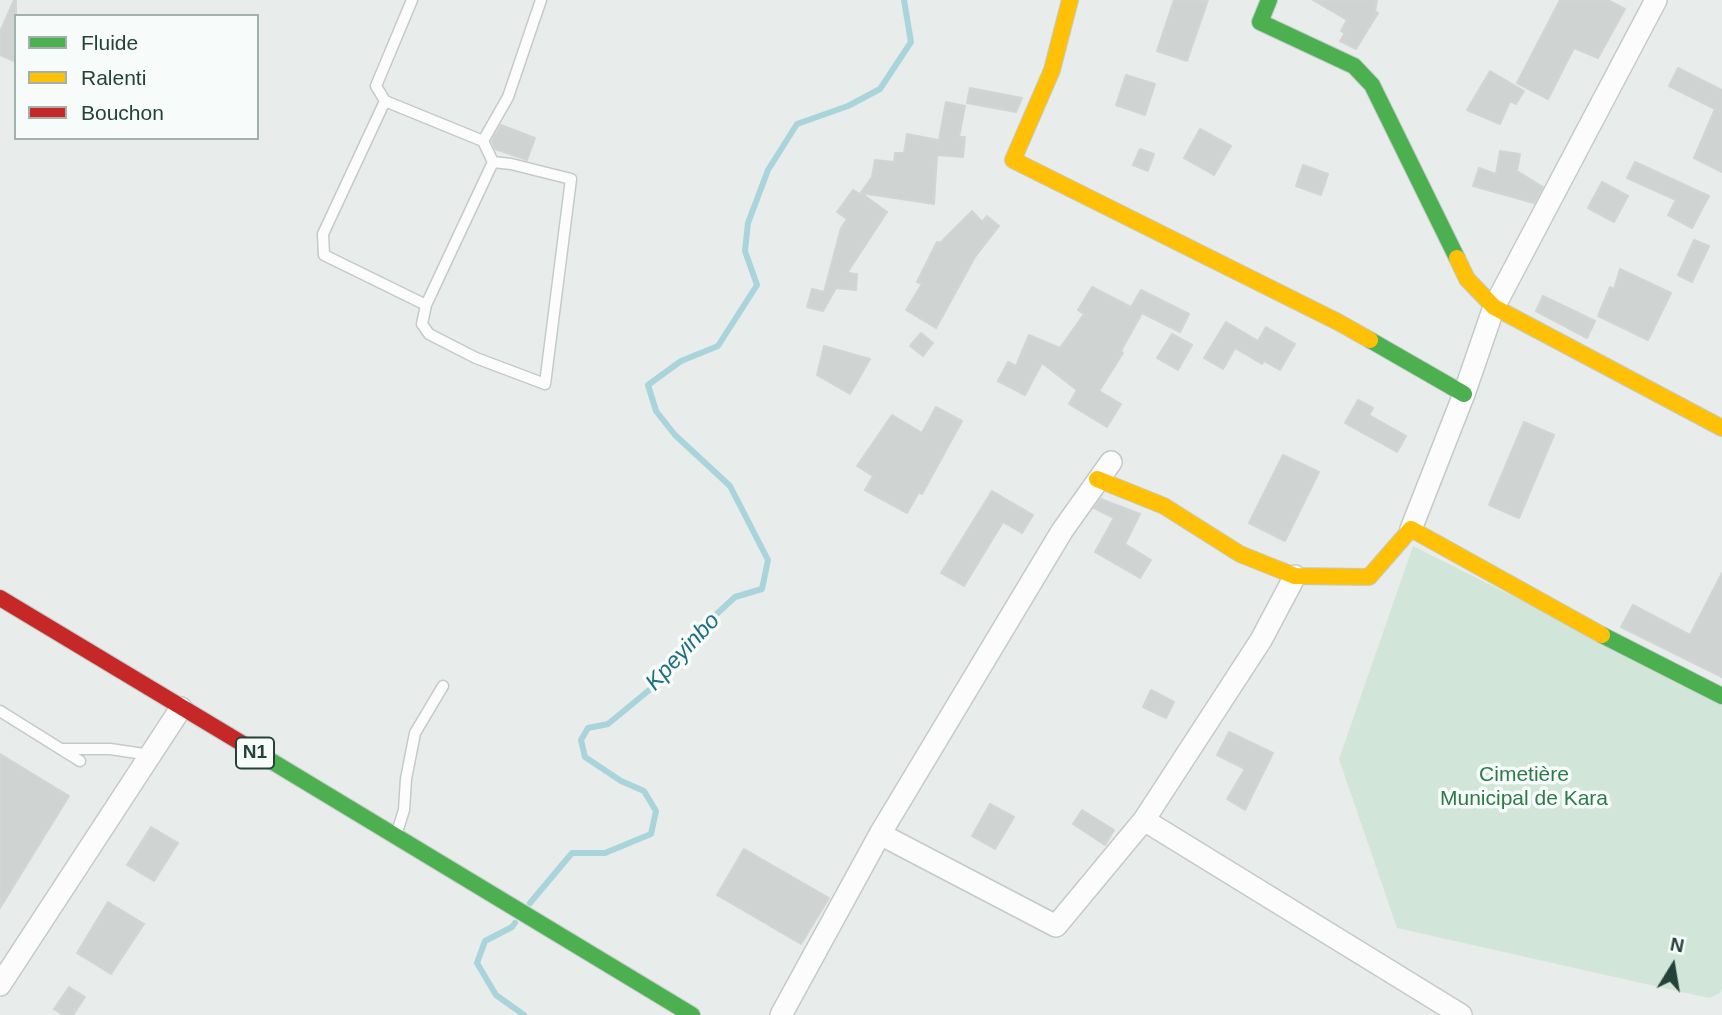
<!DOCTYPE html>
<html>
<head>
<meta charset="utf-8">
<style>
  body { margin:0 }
  #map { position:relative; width:1722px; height:1015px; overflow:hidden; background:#e8edeb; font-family:Arial,sans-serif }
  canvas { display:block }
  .legend { position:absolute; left:14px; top:14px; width:245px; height:126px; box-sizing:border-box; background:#f7fbf9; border:2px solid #a3b1ad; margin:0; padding:9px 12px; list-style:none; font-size:21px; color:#24423a }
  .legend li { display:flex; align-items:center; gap:14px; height:35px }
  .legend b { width:35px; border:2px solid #a3b1ad }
  .north { position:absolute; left:1638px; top:931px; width:70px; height:70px; -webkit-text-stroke:5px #f7fbf9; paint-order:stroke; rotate:11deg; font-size:19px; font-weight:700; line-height:28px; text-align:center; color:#24423a }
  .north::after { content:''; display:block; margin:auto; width:24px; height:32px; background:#24423a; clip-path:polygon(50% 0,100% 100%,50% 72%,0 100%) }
</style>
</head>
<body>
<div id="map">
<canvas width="1722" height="1015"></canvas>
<ul class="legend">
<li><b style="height:9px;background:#4caf50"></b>Fluide</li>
<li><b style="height:9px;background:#ffc107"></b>Ralenti</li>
<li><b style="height:9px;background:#c62828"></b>Bouchon</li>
</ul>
<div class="north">N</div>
</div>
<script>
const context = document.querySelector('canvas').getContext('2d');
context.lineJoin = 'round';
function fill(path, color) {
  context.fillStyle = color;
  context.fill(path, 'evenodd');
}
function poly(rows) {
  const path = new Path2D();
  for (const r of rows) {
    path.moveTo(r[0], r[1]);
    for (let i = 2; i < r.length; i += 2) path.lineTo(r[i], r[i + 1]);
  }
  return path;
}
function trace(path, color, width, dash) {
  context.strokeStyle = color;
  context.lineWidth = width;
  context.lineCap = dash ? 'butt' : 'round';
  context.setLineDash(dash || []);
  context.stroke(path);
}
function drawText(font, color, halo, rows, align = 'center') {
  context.font = font + ' Arial,sans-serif';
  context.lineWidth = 7;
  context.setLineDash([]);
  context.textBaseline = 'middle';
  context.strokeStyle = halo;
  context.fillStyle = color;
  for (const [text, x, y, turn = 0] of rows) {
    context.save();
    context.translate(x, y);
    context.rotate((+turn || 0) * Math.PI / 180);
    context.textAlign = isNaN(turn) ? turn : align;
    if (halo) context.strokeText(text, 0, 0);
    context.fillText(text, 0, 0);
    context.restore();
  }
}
fill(poly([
  [1413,546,1722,701,1722,988,1720,993,1710,998,1699,996,1397,928,1339,759]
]), '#d1e6d8');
trace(poly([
  [530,903,572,853,605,853,651,834,656,811,644,791,621,781,585,757,581,740,588,728,608,724,665,677,694,635,735,597,762,589,768,560,730,486,675,435,656,411,648,385,681,361,718,346,757,285,745,251,748,223,768,170,797,124,848,106,880,89,911,42,904,0],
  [515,923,512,927,485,941,477,963,496,995,524,1015]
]), '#a9d4db', 6);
const building = poly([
  [14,0,16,0,16,62,0,55,0,32,14,0],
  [1174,0,1208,0,1187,61,1157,51,1174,0],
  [1313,0,1377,0,1375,11,1378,13,1356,49,1340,41,1345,33,1341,31,1347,20,1313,0],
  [1560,0,1608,0,1625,9,1598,58,1574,48,1548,99,1517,83,1560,0],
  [1678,68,1722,90,1722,172,1694,158,1715,109,1669,86,1678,68],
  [1490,71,1524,91,1516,104,1510,101,1500,124,1467,110,1490,71],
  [1126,75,1155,84,1145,115,1116,105,1126,75],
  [970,88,1022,98,1016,112,967,103,970,88],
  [946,102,965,106,959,137,965,137,963,157,937,155,934,204,861,193,887,212,847,273,857,274,856,290,836,288,823,311,807,307,812,289,824,292,841,228,847,219,837,212,853,190,860,194,872,177,875,160,894,162,895,153,904,153,907,134,938,140,938,145,946,102],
  [501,125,535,138,527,160,495,149,492,141,501,125],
  [1200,129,1231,146,1214,175,1184,158,1200,129],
  [1140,149,1154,154,1148,171,1133,165,1140,149],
  [1500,151,1520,154,1517,171,1543,187,1534,203,1473,186,1479,168,1496,174,1500,151],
  [1635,162,1709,196,1692,228,1668,215,1676,200,1627,178,1635,162],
  [1303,165,1328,174,1321,195,1296,186,1303,165],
  [1602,182,1628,196,1614,222,1588,208,1602,182],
  [972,211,982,222,987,216,999,226,975,257,936,328,906,310,922,284,917,282,937,242,940,243,972,211],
  [1694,240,1709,246,1692,282,1678,275,1694,240],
  [1620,269,1671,293,1648,340,1598,316,1610,287,1614,289,1620,269],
  [1092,287,1131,307,1141,290,1189,314,1180,332,1142,313,1121,351,1123,353,1099,391,1121,404,1107,427,1069,404,1077,390,1042,363,1025,395,998,381,1008,362,1016,366,1029,335,1060,348,1084,314,1078,310,1092,287],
  [1543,296,1595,321,1587,338,1536,311,1543,296],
  [1226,322,1258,341,1266,327,1295,344,1280,370,1264,361,1262,364,1235,348,1223,369,1204,358,1226,322],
  [921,333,933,343,923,356,910,346,921,333],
  [1172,334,1192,345,1178,370,1157,358,1172,334],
  [824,346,870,359,850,394,817,375,824,346],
  [1358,400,1373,408,1369,415,1406,436,1397,452,1345,423,1358,400],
  [936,407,962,421,922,494,919,492,907,513,865,490,873,476,857,466,892,415,922,433,936,407],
  [1524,422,1554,435,1519,518,1489,505,1524,422],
  [1283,455,1319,472,1285,541,1249,523,1283,455],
  [992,491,1033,515,1022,533,1003,522,964,586,941,573,992,491],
  [1101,499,1140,514,1125,544,1151,560,1140,578,1095,552,1114,518,1094,508,1101,499],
  [1722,573,1722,677,1621,627,1633,605,1690,635,1722,573],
  [1151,690,1174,702,1166,718,1143,707,1151,690],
  [1229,732,1273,753,1245,810,1227,799,1245,769,1217,755,1229,732],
  [0,754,69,796,0,908,0,754],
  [990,804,1014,817,995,849,972,836,990,804],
  [1082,810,1114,830,1105,845,1073,824,1082,810],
  [151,827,178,843,154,881,127,865,151,827],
  [744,849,829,898,801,944,717,895,744,849],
  [108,902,144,924,111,974,77,953,108,902],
  [69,987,85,997,73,1015,63,1015,54,1009,69,987]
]);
fill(building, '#cfd4d2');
trace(building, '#d1d6d4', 2);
const lane = poly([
  [412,0,376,86,385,101,483,141,493,162],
  [385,101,323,234,324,255,426,305],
  [483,141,508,97,541,0],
  [493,162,511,164,571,179,545,384,476,358,429,334,422,324,426,305,493,162],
  [0,711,80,761],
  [61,749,110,749,151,755],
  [397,832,404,810,406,779,415,733,443,686]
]);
const street = poly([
  [1411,529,1464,394,1494,307,1656,0],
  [1144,820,1461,1015],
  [880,834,1056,926,1144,820,1261,640,1295,576],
  [0,985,181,708],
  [781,1015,880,834,1062,531,1111,462]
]);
const fast = poly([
  [1269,0,1260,22,1354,66,1372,85,1457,258],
  [1370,340,1464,394],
  [1602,635,1722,696],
  [253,750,692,1015]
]);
const slow = poly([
  [1070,0,1052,70,1013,160,1338,322,1370,340],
  [1457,258,1467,279,1494,307,1722,428],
  [1097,479,1164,506,1240,554,1295,576,1369,577,1411,529,1602,635]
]);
const jam = poly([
  [0,598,253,750]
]);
trace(lane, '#c5cac8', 13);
trace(street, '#c5cac8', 24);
trace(fast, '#c3cbc8', 18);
trace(slow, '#c3cbc8', 18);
trace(jam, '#c3cbc8', 18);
trace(lane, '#fcfcfc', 10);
trace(street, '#fcfcfc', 21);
trace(fast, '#4caf50', 16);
trace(slow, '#ffc107', 16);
trace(jam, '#c62828', 16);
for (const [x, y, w] of [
  [255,753,38]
]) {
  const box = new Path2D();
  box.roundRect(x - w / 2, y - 15.5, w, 31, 5);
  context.fillStyle = '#f7fbf9';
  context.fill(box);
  trace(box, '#24423a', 2);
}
drawText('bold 19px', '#24423a', null, [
  ["N1",255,753]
]);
drawText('21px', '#2d7a4b', '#f7fbf9', [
  ["Cimetière",1524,775],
  ["Municipal de Kara",1524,799]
]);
drawText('italic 23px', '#1c6f80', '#f7fbf9', [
  ["Kpeyinbo",683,652,-47]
]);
</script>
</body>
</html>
